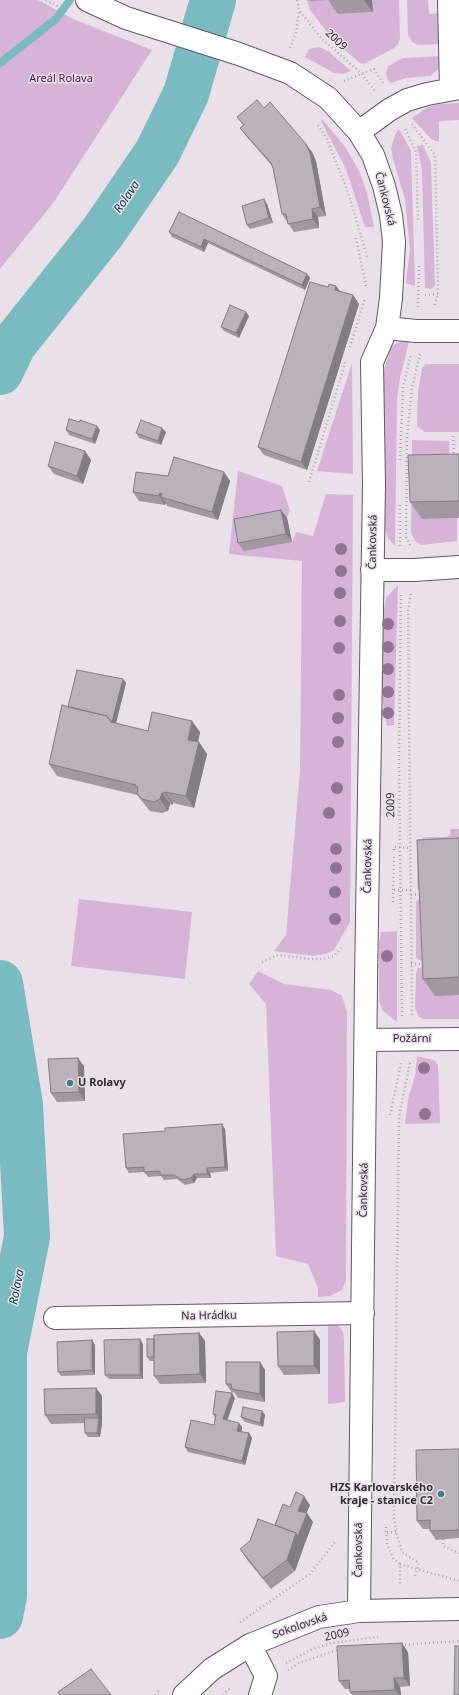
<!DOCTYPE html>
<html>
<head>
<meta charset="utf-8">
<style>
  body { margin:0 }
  canvas { display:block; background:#eae0ea }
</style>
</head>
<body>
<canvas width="459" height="1695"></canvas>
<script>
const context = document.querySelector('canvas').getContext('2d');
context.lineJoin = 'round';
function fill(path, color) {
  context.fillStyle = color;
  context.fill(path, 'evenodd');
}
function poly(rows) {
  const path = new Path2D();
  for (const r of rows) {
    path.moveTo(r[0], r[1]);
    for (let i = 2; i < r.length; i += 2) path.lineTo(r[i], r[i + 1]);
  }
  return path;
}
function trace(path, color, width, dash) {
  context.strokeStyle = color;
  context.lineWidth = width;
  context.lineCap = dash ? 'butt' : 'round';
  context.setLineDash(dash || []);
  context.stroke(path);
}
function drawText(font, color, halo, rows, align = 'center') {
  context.font = font + ' "Noto Sans",sans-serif';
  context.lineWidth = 3;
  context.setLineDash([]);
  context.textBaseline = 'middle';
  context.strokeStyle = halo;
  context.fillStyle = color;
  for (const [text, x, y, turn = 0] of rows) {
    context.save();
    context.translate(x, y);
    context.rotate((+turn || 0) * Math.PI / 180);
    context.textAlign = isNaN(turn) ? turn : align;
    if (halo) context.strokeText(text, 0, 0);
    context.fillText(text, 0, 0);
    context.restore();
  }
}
fill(poly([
  [0,0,38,0,73,19,152,50,54,202,0,269],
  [307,0,338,0,338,14,373,12,372,0,399,0,400,38,398,44,394,48,364,64,360,63,333,40,310,10],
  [407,0,428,0,429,14,444,12,444,44,419,45,412,42,408,35],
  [319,47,328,51,351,71,343,74,334,73,305,57,309,49],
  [442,56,438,69,430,76,406,78,391,83,388,80,386,73,388,66,403,58],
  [459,103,459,120,439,121,439,142,431,139,412,118,428,107,440,104],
  [322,119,346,148,359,171,367,193,374,227,365,227,346,169,321,121],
  [399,129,411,151,415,286,406,283,410,249,405,199,393,159,391,148,395,135],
  [423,145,431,163,435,286,431,289,425,288,422,170,417,146],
  [400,342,409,342,400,378,397,399,395,546,388,538,384,526,384,370,391,346],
  [352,363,353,474,317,471],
  [426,364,459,364,459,432,425,432,417,426,418,391,422,368],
  [412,440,449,441,450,471,422,519,457,518,457,541,421,545,415,541,411,533],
  [238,471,282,486,290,511,287,518,240,527,292,542,296,532,313,536,326,494,353,495,350,922,334,950,326,954,313,956,274,951,286,935,300,770,302,561,229,554],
  [398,585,394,725,387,726,381,692,384,610,386,598],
  [450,829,459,829,459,856,431,890,418,890,417,887,417,857,422,858,422,839,425,837,447,837,450,834],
  [432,898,434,960,418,960,416,957,416,902,419,899],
  [79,899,192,912,185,979,71,966],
  [397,931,397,1022,383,1011,379,1001,379,943,381,932],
  [434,967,459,995,459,1019,424,1019,419,1017,415,1008,416,974,418,968],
  [258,971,284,984,331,990,342,996,347,1012,346,1281,342,1290,330,1296,318,1297,318,1288,308,1264,276,1256,266,1004,249,984],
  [417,1056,434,1060,438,1065,440,1123,405,1124,408,1099,415,1076],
  [328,1322,334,1323,340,1327,343,1332,344,1340,345,1402,328,1404]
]), '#d7b3d8');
trace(poly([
  [0,63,56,19,70,0]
]), '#7abac1', 8);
trace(poly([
  [0,372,13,345,103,232,157,153,186,94,213,0],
  [0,983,20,1105,27,1237,4,1352,4,1596,0,1616]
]), '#7abac1', 46);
const minor = poly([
  [87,0,126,18,239,54,290,73,328,98,359,132,373,155,384,186,391,215,394,242,391,298,387,328,372,362,374,485,366,980,359,1611],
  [449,0,451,89],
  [359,132,389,110,407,100,427,94,459,88],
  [387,328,416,331,459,331],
  [372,570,414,570,459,567],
  [366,1040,459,1039],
  [55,1318,363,1313],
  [250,1645,266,1676,260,1695],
  [184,1695,212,1669,250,1645,319,1617,359,1611,459,1609]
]);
trace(minor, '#625962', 24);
trace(poly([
  [46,0,65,10],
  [297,0,299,10,322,39,361,73,375,91],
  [290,48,296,33,299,10],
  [344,81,374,69,383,83],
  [412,124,435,155,438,294,434,307],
  [318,125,326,137,348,192,368,259],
  [405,129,416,152,418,220],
  [356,238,366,286],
  [425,295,438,294],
  [418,307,419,266],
  [350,347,365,298],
  [453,436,454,456],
  [400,460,403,387,411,354],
  [309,482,346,360],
  [400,505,400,546],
  [410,545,406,537,407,436,412,388,420,354],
  [411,594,408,610,412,1016],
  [401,595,399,759,402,1016],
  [394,850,394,847,410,848],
  [394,890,411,890],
  [411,895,422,894],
  [393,902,394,855],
  [262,962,278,955,310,959,323,959,334,956,341,948],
  [411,964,425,964],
  [410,1063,399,1116,394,1518,396,1532,402,1552,419,1563,415,1577],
  [390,1115,401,1063],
  [386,1527,387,1544,393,1558,400,1564,400,1586],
  [387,1533,396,1532],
  [443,1539,443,1546,459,1553],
  [400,1564,459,1581],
  [240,1622,310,1574,335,1542],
  [401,1645,459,1641],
  [286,1663,311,1650,331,1643,378,1637],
  [288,1670,299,1663,340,1649],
  [155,1695,160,1689],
  [223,1695,231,1687]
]), '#b0a8b0', 2.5, [1, 3]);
trace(minor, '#fff', 22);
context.fillStyle = '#907492';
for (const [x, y] of [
  [341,549],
  [341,571],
  [340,593],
  [340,621],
  [388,624],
  [388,647],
  [339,648],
  [388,669],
  [388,692],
  [339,695],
  [388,713],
  [338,718],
  [338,742],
  [337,788],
  [329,813],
  [336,849],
  [336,868],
  [335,892],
  [335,919],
  [387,956],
  [424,1068],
  [425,1114]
]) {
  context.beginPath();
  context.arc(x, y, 6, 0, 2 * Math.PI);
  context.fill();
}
fill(poly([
  [309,0,372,0,373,12,338,14,328,0,310,1],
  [264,108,312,152,316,161,326,216,318,217,319,228,294,232,282,214,273,167,246,136,240,128,243,125,237,117],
  [267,204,273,223,250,229,247,225],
  [179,212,307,274,310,278,305,290,208,243,204,252,172,237,169,232],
  [336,286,340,291,353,295,359,304,307,470,264,455,258,447,328,287],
  [249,316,239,338,224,331,221,327],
  [66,430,100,430,95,444,69,435],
  [166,432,161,445,139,438,136,433],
  [85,451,91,460,83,484,54,474,48,466],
  [459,454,459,518,422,519,410,502],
  [224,472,230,481,218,520,167,506,166,503,165,505,139,501,133,492,168,476],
  [281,510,287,518,292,542,244,551,238,543],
  [123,679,126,683,116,723,148,731,200,732,198,742,199,742,207,754,194,808,173,803,173,805,170,804,168,811,162,813,150,811,145,805,137,795,57,776,49,764,68,707],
  [459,838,459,995,435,996,423,979],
  [84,1066,85,1101,57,1102,51,1093],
  [225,1129,228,1171,210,1173,211,1178,197,1178,194,1183,185,1185,177,1179,164,1180,161,1176,148,1177,144,1172,129,1173,126,1168],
  [314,1331,320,1340,320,1374,284,1375,278,1366],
  [199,1333,205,1341,206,1383,160,1384,154,1376,154,1361,150,1361,147,1357,154,1339],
  [143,1344,143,1379,109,1379,105,1375],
  [95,1345,95,1375,61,1376,58,1372],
  [260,1362,265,1370,265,1402,238,1398,234,1392,232,1393,226,1384],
  [96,1388,102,1396,102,1423,100,1437,88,1437,85,1433,85,1423,51,1424,45,1415],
  [235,1398,227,1420,242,1427,241,1432,249,1433,252,1438,245,1465,188,1452,185,1447,214,1425,215,1418,213,1414],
  [262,1411,265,1415,263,1427,245,1422,241,1417],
  [459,1449,459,1538,436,1540,430,1531,430,1529,423,1529,417,1521],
  [310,1505,306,1513,313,1522,295,1571,271,1589,248,1561,240,1549,275,1525,290,1507],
  [408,1652,410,1686,400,1687,401,1695,352,1695,350,1692,350,1689,345,1689,339,1681]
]), '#a198a1');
fill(poly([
  [364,0,372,0,373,12],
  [306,144,312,152,316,161,326,216,320,207],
  [264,199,267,204,273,223,269,218],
  [312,209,318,217,319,228,313,219],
  [204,239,208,243,204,252,201,247],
  [307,274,310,278,305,290,302,285],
  [336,286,342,294,335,290],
  [353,295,359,304,307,470,301,462],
  [246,312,249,316,239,338,236,333],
  [97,426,100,430,95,444,92,439],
  [162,428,166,432,161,445,158,441],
  [85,451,91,460,83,484,77,476],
  [224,472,230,481,218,520,212,512],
  [160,493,163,498,161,497,166,503,165,505,159,496],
  [281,510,287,518,292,542,286,534],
  [123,679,126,683,115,727,112,723],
  [192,721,200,732,196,752,188,740],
  [199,742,207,754,194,808,186,796],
  [165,792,173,803,173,805,165,793],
  [162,793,170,804,168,811,160,799],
  [78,1058,84,1066,85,1101,79,1092],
  [222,1124,225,1129,228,1171,225,1167],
  [207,1168,210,1173,211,1178,207,1174],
  [194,1174,197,1178,194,1183,191,1178],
  [314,1331,320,1340,320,1374,314,1366],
  [199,1333,205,1341,206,1383,200,1374],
  [140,1339,143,1344,143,1379,140,1375],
  [92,1340,95,1345,95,1375,92,1370],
  [260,1362,265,1370,265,1402,260,1394],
  [96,1388,102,1396,102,1423,100,1437,97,1433,99,1418,96,1414],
  [232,1393,235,1398,226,1424,223,1419],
  [262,1411,265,1415,263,1427,260,1423],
  [239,1423,242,1427,241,1436,237,1431],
  [249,1433,252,1438,245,1465,242,1461],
  [304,1496,310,1505,304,1519,298,1511],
  [307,1513,313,1522,304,1545,298,1536],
  [296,1533,304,1545,295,1571,287,1560],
  [402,1643,408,1652,410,1686,404,1678],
  [394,1678,400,1687,401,1695,399,1695,395,1690]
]), '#837c83');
const building = poly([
  [257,100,264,108,270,102,306,144,310,153,320,207,312,209,313,219,288,224,286,214,282,214,273,168,271,163,240,128,244,125,237,117,257,100],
  [264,199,269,218,247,225,242,206,264,199],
  [179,212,307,274,302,285,204,239,201,247,169,232,179,212],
  [310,282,328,287,329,284,336,286,335,290,353,295,301,462,258,447,310,282],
  [230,305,246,312,236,333,221,327,230,305],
  [69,419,80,422,80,420,97,426,92,439,66,430,69,419],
  [141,420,162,428,158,441,136,433,141,420],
  [55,442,85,451,77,476,48,466,55,442],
  [459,454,459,501,410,502,408,455,459,454],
  [174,457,224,472,212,512,161,497,162,494,160,493,159,496,133,492,136,472,168,476,174,457],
  [281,510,286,534,238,543,234,519,281,510],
  [77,670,123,679,112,722,107,716,68,707,77,670],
  [62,705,107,716,111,722,148,731,152,712,192,721,188,740,199,742,186,796,165,792,165,793,162,793,160,799,154,802,142,799,137,794,138,787,135,787,136,785,49,764,62,705],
  [459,838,459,977,423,979,417,840,459,838],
  [78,1058,79,1092,51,1093,48,1059,78,1058],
  [222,1124,225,1167,207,1168,207,1174,194,1174,191,1178,182,1180,174,1175,160,1175,160,1171,144,1172,144,1167,126,1168,123,1134,165,1131,165,1128,222,1124],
  [314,1331,314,1366,278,1366,277,1332,314,1331],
  [199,1333,200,1374,154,1376,154,1335,199,1333],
  [140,1339,140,1375,105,1375,104,1340,140,1339],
  [147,1339,154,1339,154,1357,147,1357,147,1339],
  [92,1340,92,1370,58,1372,57,1342,92,1340],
  [226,1362,260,1362,260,1394,232,1389,231,1384,226,1384,226,1362],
  [96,1388,96,1414,45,1415,44,1389,96,1388],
  [216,1391,232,1393,223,1419,239,1423,237,1431,249,1433,242,1461,185,1447,191,1420,214,1425,216,1415,213,1414,216,1391],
  [243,1407,262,1411,260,1423,241,1417,243,1407],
  [84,1418,99,1418,97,1433,85,1433,84,1418],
  [459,1449,459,1530,430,1531,430,1520,417,1521,416,1450,459,1449],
  [296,1492,304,1496,298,1511,307,1513,298,1536,296,1533,275,1525,283,1504,290,1507,296,1492],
  [258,1519,296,1533,287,1560,263,1578,240,1549,250,1541,258,1519],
  [402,1643,404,1678,394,1678,395,1690,350,1692,349,1680,339,1681,337,1646,402,1643],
  [455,1646,459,1646,459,1695,454,1695,455,1646],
  [91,1669,111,1695,60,1695,58,1692,91,1669]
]);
fill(building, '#bbb1bb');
trace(building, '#837c83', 1);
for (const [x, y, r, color] of [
  [70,1083,4,"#3a8189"],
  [441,1494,4,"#3a8189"]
]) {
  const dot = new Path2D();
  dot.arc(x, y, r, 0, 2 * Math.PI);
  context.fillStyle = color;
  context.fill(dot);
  trace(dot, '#eae0ea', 1.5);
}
drawText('11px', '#312d31', '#eae0ea', [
  ["2009",336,40,43],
  ["Čankovská",385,199,76],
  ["Čankovská",373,542,-89],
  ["2009",391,805,-91],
  ["Čankovská",368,866,-89],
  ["Požární",412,1039],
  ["Čankovská",364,1190,-89],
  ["Na Hrádku",209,1316,-1],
  ["Čankovská",359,1550,-90],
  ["Sokolovská",300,1626,-19],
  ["2009",337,1635,-12]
]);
drawText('11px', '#471b4a', '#eae0ea', [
  ["Areál Rolava",61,79]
]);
drawText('bold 11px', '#312d31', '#eae0ea', [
  ["U Rolavy",78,1083],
  ["HZS Karlovarského",433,1488,"right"],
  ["kraje - stanice C2",433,1501,"right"]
], 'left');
drawText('italic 12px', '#064349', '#eae0ea', [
  ["Rolava",127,197,-56],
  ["Rolava",17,1287,-79]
]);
</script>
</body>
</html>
